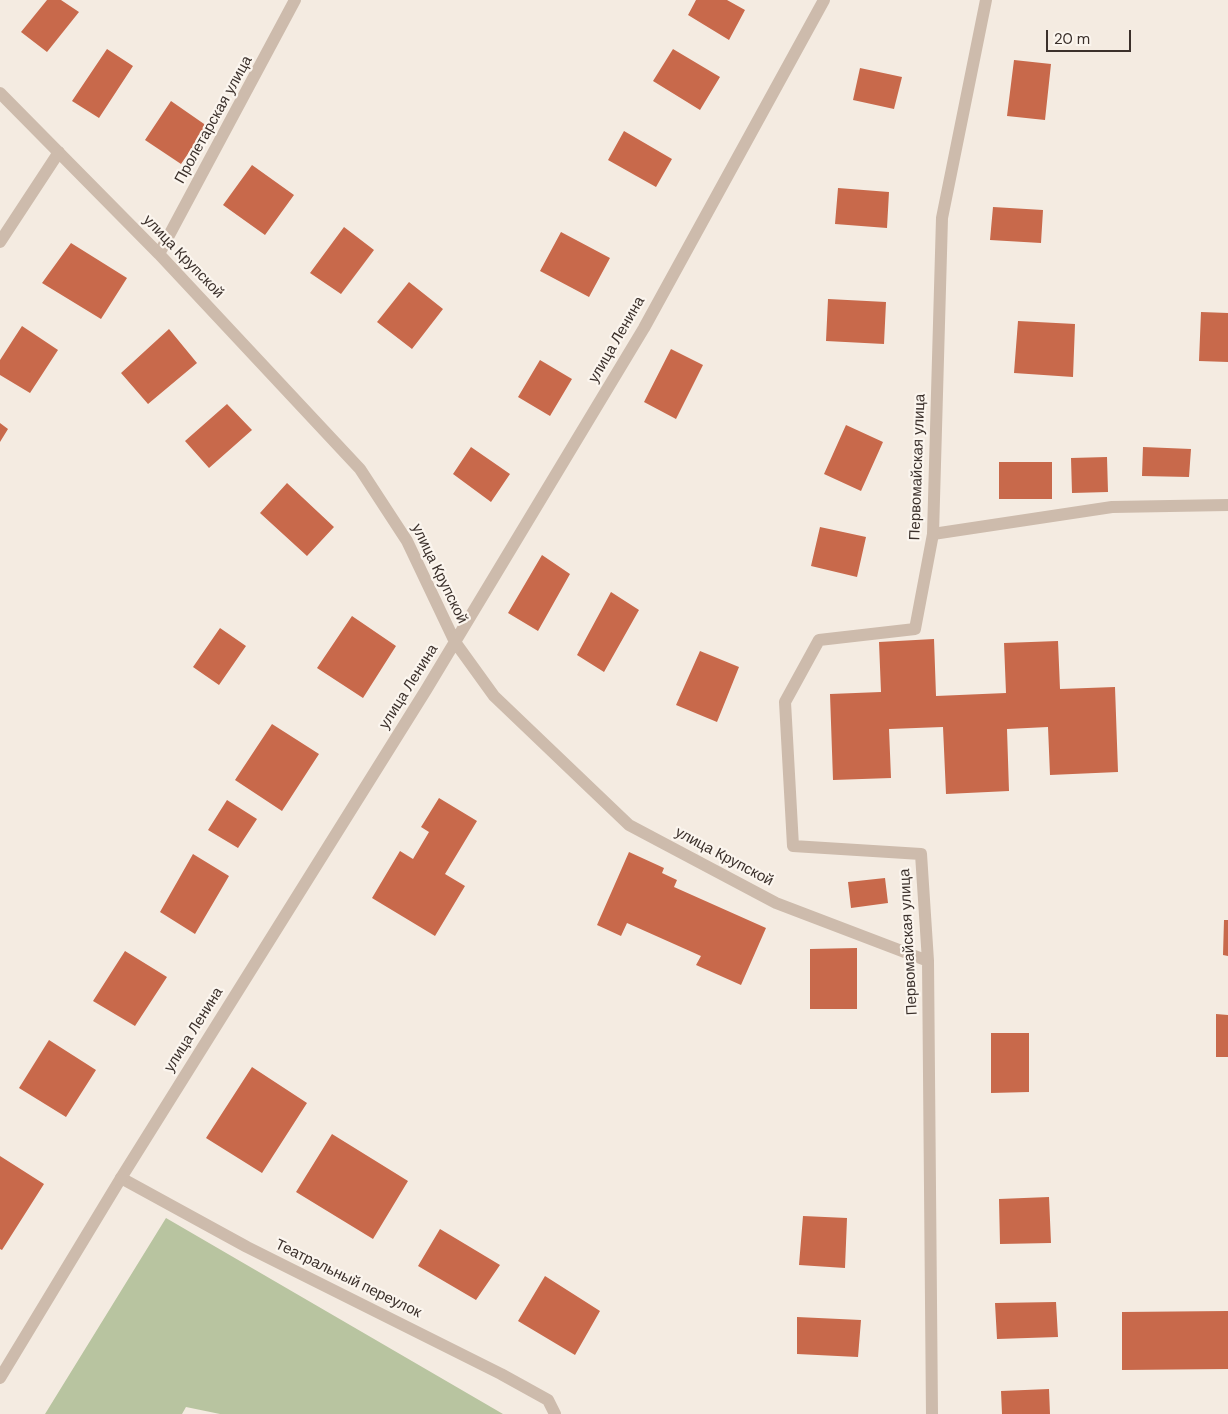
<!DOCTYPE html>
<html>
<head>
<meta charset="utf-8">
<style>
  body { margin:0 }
  #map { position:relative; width:1228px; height:1414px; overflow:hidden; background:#f4ebe1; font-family:"DM Sans",sans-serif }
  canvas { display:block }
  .scale { position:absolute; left:1046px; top:30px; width:85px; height:22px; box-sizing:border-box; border:2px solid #3b302b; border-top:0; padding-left:6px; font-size:15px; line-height:18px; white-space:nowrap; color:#3b302b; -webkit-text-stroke:4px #fbf5ee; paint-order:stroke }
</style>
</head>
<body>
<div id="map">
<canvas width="1228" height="1414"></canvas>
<div class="scale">20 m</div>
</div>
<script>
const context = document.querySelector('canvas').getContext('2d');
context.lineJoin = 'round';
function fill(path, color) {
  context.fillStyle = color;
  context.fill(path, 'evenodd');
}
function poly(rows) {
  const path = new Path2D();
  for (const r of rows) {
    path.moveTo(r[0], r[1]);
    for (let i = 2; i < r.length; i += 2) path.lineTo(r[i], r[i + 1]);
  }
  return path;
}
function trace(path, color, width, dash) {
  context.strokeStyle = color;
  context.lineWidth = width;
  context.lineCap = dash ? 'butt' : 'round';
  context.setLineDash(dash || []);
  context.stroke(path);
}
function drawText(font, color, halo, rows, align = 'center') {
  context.font = font + ' "DM Sans",sans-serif';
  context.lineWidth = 4.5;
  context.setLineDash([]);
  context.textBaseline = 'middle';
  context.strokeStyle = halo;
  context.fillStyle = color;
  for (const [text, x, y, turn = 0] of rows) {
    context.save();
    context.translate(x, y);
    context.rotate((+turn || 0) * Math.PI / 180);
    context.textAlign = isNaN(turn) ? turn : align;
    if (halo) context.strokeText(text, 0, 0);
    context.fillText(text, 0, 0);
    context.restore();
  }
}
fill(poly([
  [166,1218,503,1414,220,1414,186,1407,182,1414,45,1414]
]), '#b8c4a0');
fill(poly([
  [47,0,61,0,79,12,47,52,21,32],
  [696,0,727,0,745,10,729,40,688,15],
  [107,49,133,66,99,118,72,101],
  [673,49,720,77,700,110,653,81],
  [1014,60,1051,64,1045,120,1007,116],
  [860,68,902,77,894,109,853,100],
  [171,101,207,126,181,164,145,140],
  [624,131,672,159,656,187,608,160],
  [252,165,294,195,265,235,223,205],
  [838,188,889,192,887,228,835,224],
  [993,207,1043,210,1041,243,990,240],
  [344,227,374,250,341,294,310,273],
  [561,232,610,258,589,297,540,271],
  [71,243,127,278,101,319,42,283],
  [409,282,443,309,412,349,377,322],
  [828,299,886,302,884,344,826,341],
  [1201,312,1228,313,1228,362,1199,361],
  [1018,321,1075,324,1073,377,1014,373],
  [22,326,58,350,30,393,0,375,0,360],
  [169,329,197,363,148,404,121,373],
  [671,349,703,365,676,419,644,402],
  [540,360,572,379,550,416,518,397],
  [227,404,252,430,209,468,185,441],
  [0,423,8,429,0,442],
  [846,425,883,442,861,491,824,474],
  [471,447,510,474,491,502,453,474],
  [1143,447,1191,449,1189,477,1142,476],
  [1107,457,1108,492,1072,493,1071,458],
  [999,462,1052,462,1052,499,999,499],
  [287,483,334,527,307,556,260,513],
  [820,527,866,537,857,577,811,566],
  [542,555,570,574,538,631,508,613],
  [611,592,639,610,604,672,577,655],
  [352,616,396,646,363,698,317,668],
  [220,628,246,646,219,685,193,667],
  [934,639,936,696,1006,693,1004,643,1058,641,1060,689,1115,687,1118,772,1050,775,1048,727,1007,729,1009,791,946,794,943,727,889,729,891,778,833,780,830,694,881,692,879,642],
  [700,651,739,667,717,722,676,705],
  [272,724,319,754,282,811,235,780],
  [439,798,477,821,445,874,465,886,435,936,372,898,400,851,413,859,429,832,421,827],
  [227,800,257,819,238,848,208,830],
  [629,852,664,868,662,873,677,880,674,887,766,928,741,985,696,965,701,956,627,923,621,936,597,925],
  [193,854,229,876,195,934,160,912],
  [885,878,888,903,851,908,848,882],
  [1224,920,1228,920,1228,956,1223,955],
  [857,948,857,1009,810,1009,810,949],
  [125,951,167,977,135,1026,93,1001],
  [1216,1014,1228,1015,1228,1057,1216,1057],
  [991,1033,1029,1033,1029,1092,991,1093],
  [49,1040,96,1070,66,1117,19,1088],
  [252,1067,307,1103,262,1173,206,1138],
  [332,1134,408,1181,373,1239,296,1192],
  [0,1156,44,1184,2,1250,0,1249],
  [1049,1197,1051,1243,1000,1244,999,1199],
  [803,1216,847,1218,845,1268,799,1265],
  [440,1229,500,1265,476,1300,418,1266],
  [545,1276,600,1311,575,1355,518,1321],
  [1056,1302,1058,1337,997,1339,995,1303],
  [1228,1311,1228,1369,1122,1370,1122,1312],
  [797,1317,861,1320,858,1357,797,1354],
  [1049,1389,1050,1414,1002,1414,1001,1391]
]), '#c8694b');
trace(poly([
  [933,534,1112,507,1228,505],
  [121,1178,247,1247,501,1374,548,1400,555,1414]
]), '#cdbbac', 12);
trace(poly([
  [0,93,159,254,360,469,407,541,455,642,494,696,629,825,776,903,928,961],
  [0,242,59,152],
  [159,254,295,0],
  [0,1378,121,1178,426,690,644,328,824,0],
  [932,1414,928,961,921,854,793,846,785,702,819,640,915,629,933,534,942,218,986,0]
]), '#cdbbac', 12);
drawText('15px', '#3b302b', '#fbf5ee', [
  ["Пролетарская улица",214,120,-61],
  ["улица Крупской",183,257,46],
  ["улица Ленина",617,340,-60],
  ["Первомайская улица",918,467,-88],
  ["улица Крупской",439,574,64],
  ["улица Ленина",409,687,-58],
  ["улица Крупской",724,857,28],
  ["Первомайская улица",909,942,-93],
  ["улица Ленина",194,1030,-58],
  ["Театральный переулок",348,1279,26]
]);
</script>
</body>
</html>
